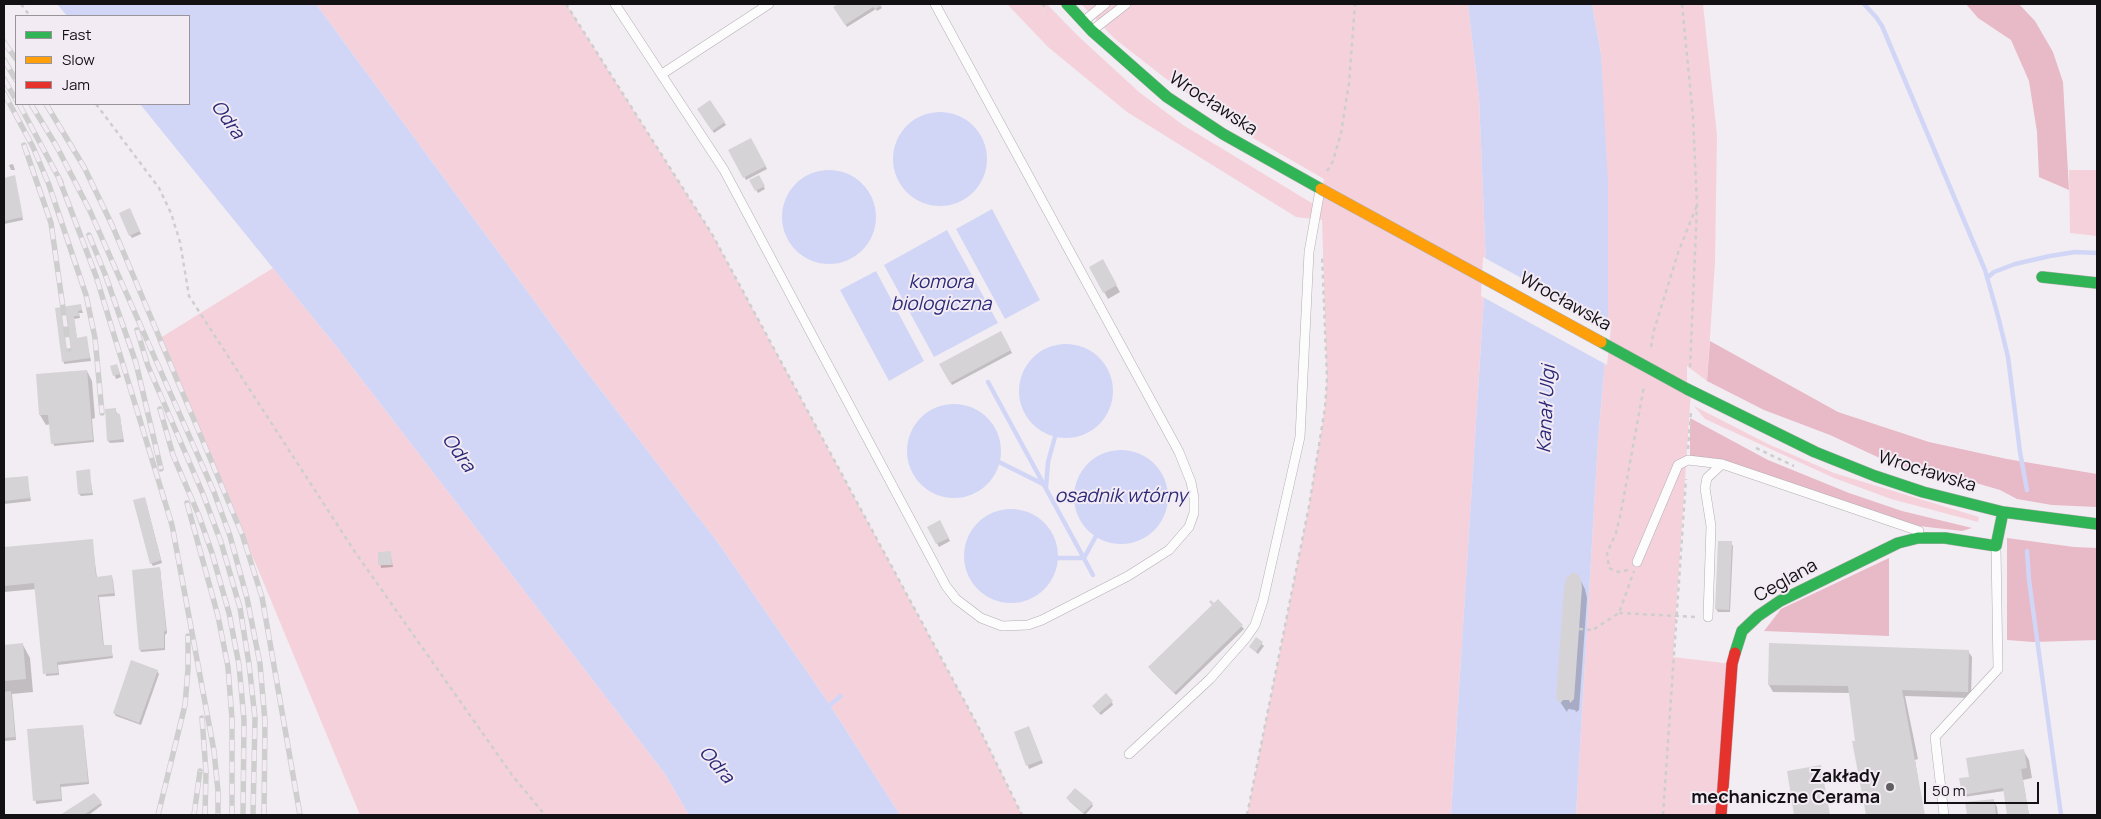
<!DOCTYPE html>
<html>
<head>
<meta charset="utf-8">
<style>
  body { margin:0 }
  #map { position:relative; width:2101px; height:819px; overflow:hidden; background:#f2edf2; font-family:Manrope,sans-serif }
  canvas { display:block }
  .frame { position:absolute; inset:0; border:5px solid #131114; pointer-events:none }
  .legend { position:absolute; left:15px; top:15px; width:175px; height:90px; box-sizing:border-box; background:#f3ebf4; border:1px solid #99949a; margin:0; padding:6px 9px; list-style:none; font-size:15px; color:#131114 }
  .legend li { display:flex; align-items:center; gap:10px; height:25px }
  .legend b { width:25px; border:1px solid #99949a }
  .scale { position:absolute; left:1924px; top:782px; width:115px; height:22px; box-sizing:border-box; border:2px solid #131114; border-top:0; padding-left:6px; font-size:15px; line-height:18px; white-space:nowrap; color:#131114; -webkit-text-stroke:4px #f3ebf4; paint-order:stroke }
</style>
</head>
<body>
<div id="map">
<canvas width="2101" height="819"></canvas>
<div class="frame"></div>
<ul class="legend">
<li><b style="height:6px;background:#30b455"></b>Fast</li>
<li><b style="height:6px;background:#ff9f0a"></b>Slow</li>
<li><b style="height:6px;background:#e5322d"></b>Jam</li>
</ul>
<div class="scale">50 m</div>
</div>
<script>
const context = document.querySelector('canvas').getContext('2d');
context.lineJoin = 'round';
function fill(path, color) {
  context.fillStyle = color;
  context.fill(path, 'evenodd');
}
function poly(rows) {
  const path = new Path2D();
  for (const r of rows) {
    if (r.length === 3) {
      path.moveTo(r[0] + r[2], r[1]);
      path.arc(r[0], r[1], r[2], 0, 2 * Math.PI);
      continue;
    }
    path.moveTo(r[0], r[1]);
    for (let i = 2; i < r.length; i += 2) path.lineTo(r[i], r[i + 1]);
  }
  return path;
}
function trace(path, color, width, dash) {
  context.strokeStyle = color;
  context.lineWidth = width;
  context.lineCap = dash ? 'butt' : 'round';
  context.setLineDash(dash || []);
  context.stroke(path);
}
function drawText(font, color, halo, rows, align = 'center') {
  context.font = font + ' Manrope,sans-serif';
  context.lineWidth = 4;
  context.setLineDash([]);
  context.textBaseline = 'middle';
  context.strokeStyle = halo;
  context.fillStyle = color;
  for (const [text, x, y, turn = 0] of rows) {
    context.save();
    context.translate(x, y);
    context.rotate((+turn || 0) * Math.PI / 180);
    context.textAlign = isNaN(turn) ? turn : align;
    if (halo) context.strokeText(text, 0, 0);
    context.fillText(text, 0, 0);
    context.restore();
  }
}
fill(poly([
  [316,4,566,4,712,234,979,728,1022,815,900,815,830,705,719,544,577,359],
  [1007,4,1047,4,1077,35,1139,92,1183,125,1320,208,1324,179,1246,134,1165,78,1115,39,1081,4,1468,4,1479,97,1486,265,1451,815,1247,815,1309,506,1325,408,1327,378,1322,220,1296,217,1127,112,1048,47],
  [1592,4,1703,4,1717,135,1715,263,1707,381,1687,366,1687,388,1691,391,1673,657,1732,664,1721,815,1576,815,1598,440,1608,327,1601,54],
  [2069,170,2097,170,2097,236,2070,233],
  [273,268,336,346,665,774,689,815,360,815,255,562,243,538,157,340],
  [1694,406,1768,444,1834,473,1979,517,1978,522,1891,499,1834,478,1705,419]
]), '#f5d2db');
fill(poly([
  [1966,4,2019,4,2035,21,2053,52,2063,82,2069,190,2039,177,2037,132,2029,81,2011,40,1978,18],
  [1710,341,1838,412,1929,442,2007,459,2097,474,2097,507,2052,505,2017,499,2000,490,1925,468,1897,466,1830,435,1764,410,1707,381],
  [1690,418,1768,460,1849,493,1902,511,1972,528,1962,531,1919,526,1875,515,1690,456],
  [2007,538,2074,547,2097,548,2097,640,2033,642,2007,640],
  [1889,558,1889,636,1764,631,1781,609]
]), '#e8b9c7');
fill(poly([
  [57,4,316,4,577,359,719,544,830,705,900,815,689,815,665,774,336,346,140,104,189,104,189,16,67,16],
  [1468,4,1592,4,1601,54,1608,182,1608,327,1598,440,1576,815,1451,815,1486,265,1479,97],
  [940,159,47],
  [829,217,47],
  [992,209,1040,300,1005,319,956,229],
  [947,230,998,323,934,357,884,265],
  [876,271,924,361,889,381,840,290],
  [1066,391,47],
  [954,451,47],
  [1121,497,47],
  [1011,556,47]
]), '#d2d6f6');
fill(poly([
  [1483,257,1611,327,1607,365,1481,296]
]), '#f2edf2');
fill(poly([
  [840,4,879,4,882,8,877,11,876,9,847,27,835,8],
  [710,102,726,125,714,133,699,110],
  [750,140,767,169,746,180,730,151],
  [13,164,15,170,11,170,9,165],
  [14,177,23,220,4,224,4,179],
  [759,177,765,189,758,193,751,181],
  [131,212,141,234,132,238,130,235],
  [1102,261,1120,292,1108,299,1090,267],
  [80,305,83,313,79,313,80,318,74,319,77,339,86,338,91,361,64,364,56,309],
  [1001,332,1012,353,952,385,941,364],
  [112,367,118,368,121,377,116,379],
  [87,371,92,381,95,418,92,419,94,442,54,446,51,424,46,425,40,415,37,376],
  [115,410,120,417,124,442,110,443,108,441],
  [89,471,93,495,81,496,79,494],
  [27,478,31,501,4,504,4,480],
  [146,502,162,563,153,566,151,563],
  [939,521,950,541,939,547,928,527],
  [92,540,97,578,112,577,113,580,115,596,99,597,104,647,111,646,113,658,58,665,59,675,46,676,37,589,4,592,4,548],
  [1731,543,1733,546,1730,612,1718,612,1716,609],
  [379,553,390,553,393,567,381,568],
  [160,568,167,633,165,635,165,650,141,652,140,649],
  [1579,578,1585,589,1587,598,1579,710,1576,712,1575,710,1568,709,1567,712,1558,699],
  [1218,601,1244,629,1176,695,1151,670,1213,606,1211,602,1214,605],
  [1256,639,1264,646,1258,654,1250,647],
  [1770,644,1968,651,1972,657,1971,698,1905,696,1918,759,1915,760,1924,815,1867,815,1854,742,1857,742,1850,693,1773,692,1769,685],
  [23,645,30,658,33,692,12,694,16,740,4,741,4,646],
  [157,671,159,674,141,725,116,716,114,713],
  [1112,702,1113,705,1101,715,1095,709],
  [83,726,89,784,61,787,62,801,36,804,29,730],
  [1030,730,1043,763,1029,769,1016,733],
  [2023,750,2029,760,2032,778,2023,780,2029,815,2008,815,2004,791,1964,797,1963,794,1971,778],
  [1993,800,1997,807,1998,815,1968,815,1966,803],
  [1069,801,1092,804,1093,806,1085,815],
  [101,803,102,805,89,815,62,815]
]), '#0003');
trace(poly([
  [1864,4,1876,17,1882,26,1985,270,1998,316,2008,357,2020,452,2027,490],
  [1987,278,1994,272,2015,264,2050,256,2075,252,2097,253],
  [988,382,1093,575],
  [999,462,1043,484],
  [1046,487,1048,462,1055,437],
  [2027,551,2029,580,2061,815],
  [1058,558,1084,558,1096,536],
  [830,705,841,696]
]), '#d2d6f6', 4.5);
fill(poly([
  [838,4,881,4,882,5,875,9,873,7,845,25,833,7],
  [710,100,725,122,712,131,697,109],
  [751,138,766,166,743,178,728,150],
  [15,175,23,217,4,221,4,178],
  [759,175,765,186,755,191,749,180],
  [130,208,140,231,129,236,119,213],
  [1103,259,1117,285,1103,293,1089,267],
  [81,304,82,310,78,311,79,316,74,316,77,338,87,336,90,358,62,362,55,308],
  [1001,331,1011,350,950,383,939,364],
  [117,364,120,374,113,376,110,366],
  [87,370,93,440,51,444,48,415,39,415,36,374],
  [116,408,116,413,120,414,123,439,107,441,105,409],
  [90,469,92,493,78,494,76,471],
  [28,476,30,498,4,501,4,478],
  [145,497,161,560,150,564,133,500],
  [940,520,949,538,936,544,927,527],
  [93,539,96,577,112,575,114,593,98,595,103,645,112,645,112,656,57,662,58,673,43,674,34,583,4,586,4,547],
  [1718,541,1732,541,1729,610,1715,609],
  [391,551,392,565,378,565,378,552],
  [160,567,166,630,164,632,164,648,139,650,132,570],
  [1574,572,1580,577,1582,587,1574,699,1570,703,1569,700,1563,700,1561,703,1556,699,1564,587,1567,577],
  [1218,599,1243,625,1174,693,1148,667,1212,605,1209,602,1211,600,1214,603],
  [1256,637,1263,642,1256,652,1249,647],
  [23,643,26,679,4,681,4,645],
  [1769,643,1969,650,1968,692,1902,690,1925,815,1866,815,1852,741,1855,741,1848,686,1768,685],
  [131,660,158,670,139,723,113,713],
  [11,691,15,737,4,738,4,692],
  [1106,693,1113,701,1099,713,1092,706],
  [83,725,88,782,60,784,61,799,33,801,27,729],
  [1029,726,1042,760,1026,766,1014,732],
  [2024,749,2027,768,2021,769,2029,815,2007,815,2003,788,1962,795,1959,778,1969,777,1966,758],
  [1821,765,1830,815,1794,815,1787,771],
  [1075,788,1093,803,1083,813,1066,798],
  [94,793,102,802,85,814,60,815],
  [1994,799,1996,815,1967,815,1965,802]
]), '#d6d3d7');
const lane = poly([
  [615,4,724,170,946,586,956,599,981,618,1002,626,1028,625,1042,620,1128,576,1169,550,1189,527,1194,513,1194,498,1191,482,1179,452,935,4],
  [1084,21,1105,4],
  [1094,29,1126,4],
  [662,74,769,4],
  [1637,562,1678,465,1688,460,1722,464,1919,531],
  [1708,617,1711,526,1705,488,1707,478,1722,464],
  [1129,754,1210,679,1246,638,1255,625,1263,601,1300,437,1309,252,1320,190],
  [1944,815,1935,737,1998,669,1996,548]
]);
const fast = poly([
  [1067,4,1092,31,1167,97,1223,134,1321,189],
  [2042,277,2097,283],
  [1687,389,1815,452,1875,476,1923,492,2003,512,2097,524],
  [1735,653,1742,631,1758,616,1780,601,1898,543,1918,538,1945,538,1996,546,2003,512]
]);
const jam = poly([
  [1721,815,1732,664,1735,653]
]);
trace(lane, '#b2aeb2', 10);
trace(fast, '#b2aeb2', 12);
trace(jam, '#b2aeb2', 12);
trace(poly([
  [21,4,30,16],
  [566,4,712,234,979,728,1022,815],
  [1042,4,1048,10],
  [1682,4,1693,117,1697,205,1690,369],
  [96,104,159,188,171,213,180,242,189,296,355,552,512,775,545,815],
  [1327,171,1333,161,1341,133,1349,83,1355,4],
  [1651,347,1654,330,1678,253,1697,205],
  [1756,448,1794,466],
  [1688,449,1691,412],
  [1628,570,1618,572,1609,568,1607,553,1616,533,1621,512,1644,386],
  [1619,613,1697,617],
  [1579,629,1592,630],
  [1594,629,1619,613,1634,571],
  [1247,815,1309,506,1325,408,1327,378,1322,255],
  [1663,815,1686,479]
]), '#cecece', 2.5, [4, 4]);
trace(lane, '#fdfcfd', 9);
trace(fast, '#30b455', 11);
trace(jam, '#e5322d', 11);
const rail = poly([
  [4,42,16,59],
  [4,60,16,80],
  [4,79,16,100],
  [4,93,33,147,49,185,86,295,95,338,102,413],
  [19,104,61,182],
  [31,104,57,147,90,211,214,492,230,536,247,598,260,664,265,721,264,815],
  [46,104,84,167,112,225,242,534,262,597,300,815],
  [24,145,51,223,69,350],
  [58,176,96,276,172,525,214,751,218,791,218,815],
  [89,235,105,274,136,363,161,469],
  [137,330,148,366,203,494,221,542,240,608,249,664,255,718,253,815],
  [160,409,173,455,199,516,212,553,229,613,239,665,244,720,243,815],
  [187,503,218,616,228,667,232,719,232,815],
  [202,718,206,772,205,815],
  [158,815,185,705,188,669,188,636],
  [194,815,200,771]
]);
trace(rail, '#cfcecf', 5.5);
trace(rail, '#f3ebf4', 4, [11]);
const fastBridge = poly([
  [1601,342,1687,389]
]);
const slowBridge = poly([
  [1321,189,1601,342]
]);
trace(fastBridge, '#b2aeb2', 12, []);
trace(slowBridge, '#b2aeb2', 12, []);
trace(fastBridge, '#30b455', 11);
trace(slowBridge, '#ff9f0a', 11);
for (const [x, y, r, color] of [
  [1890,787,5,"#615e62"]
]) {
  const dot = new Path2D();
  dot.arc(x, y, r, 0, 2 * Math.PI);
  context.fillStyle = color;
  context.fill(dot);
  trace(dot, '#f3ebf4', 2);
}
drawText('18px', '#131114', '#f3ebf4', [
  ["Wrocławska",1213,104,33],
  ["Wrocławska",1565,302,29],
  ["Wrocławska",1927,472,17],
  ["Ceglana",1786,581,-29]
]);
drawText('bold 18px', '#131114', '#f3ebf4', [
  ["Zakłady",1880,777],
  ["mechaniczne Cerama",1880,798]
], 'right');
drawText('italic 19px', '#2b2a78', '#f3ebf4', [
  ["Odra",227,120,55],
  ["komora",941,283],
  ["biologiczna",941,305],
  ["Kanał Ulgi",1547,409,-87],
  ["Odra",458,453,55],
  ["osadnik wtórny",1121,497],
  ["Odra",716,765,49]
]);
</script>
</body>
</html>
